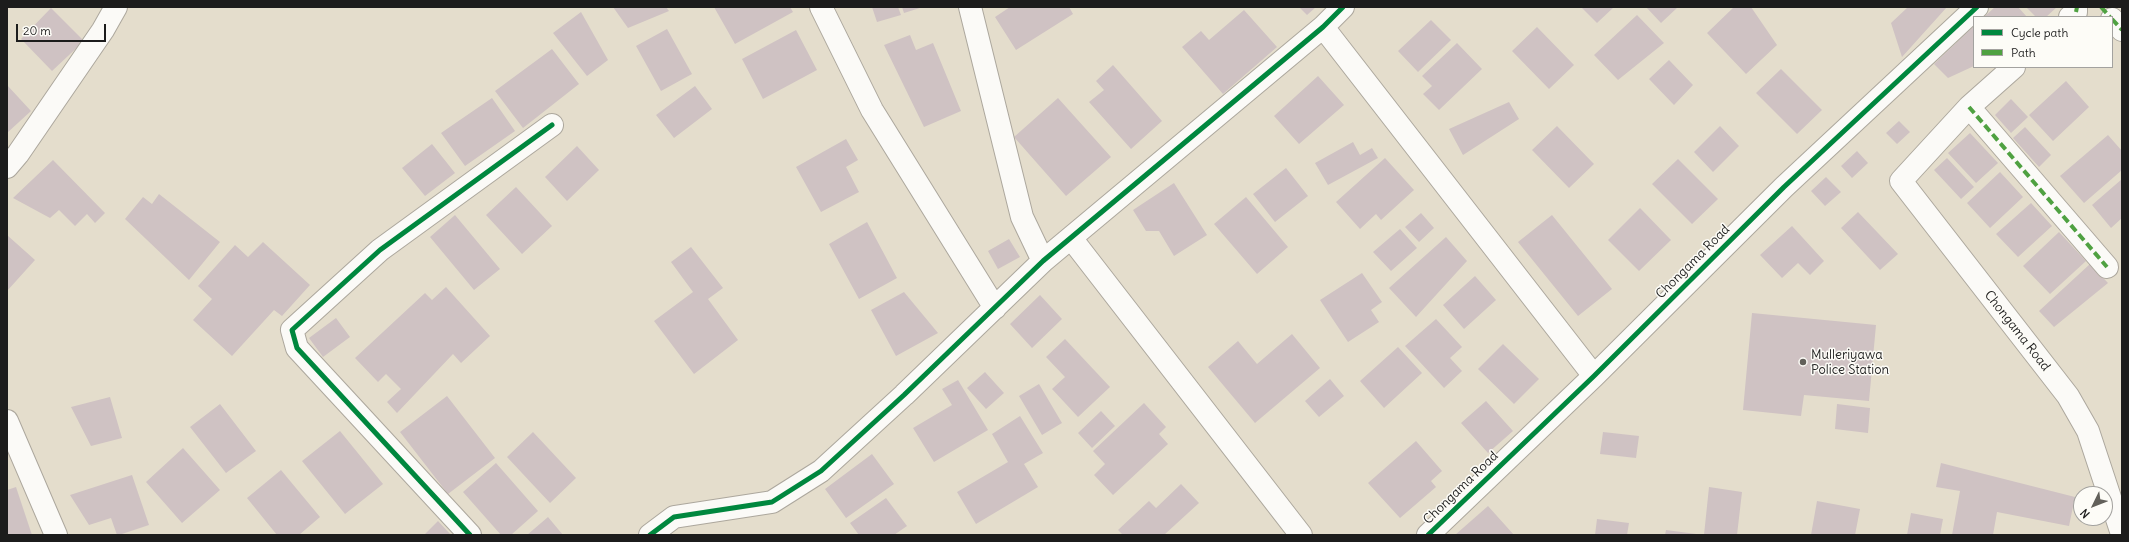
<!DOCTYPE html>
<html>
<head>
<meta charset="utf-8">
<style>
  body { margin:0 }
  #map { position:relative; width:2129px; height:542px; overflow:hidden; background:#e4ddcc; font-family:Delius,sans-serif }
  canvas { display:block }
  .frame { position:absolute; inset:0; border:8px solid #1c1c1c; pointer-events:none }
  .legend { position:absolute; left:1973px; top:16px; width:140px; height:52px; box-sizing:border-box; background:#fdfcf7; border:1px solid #a3a29f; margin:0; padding:5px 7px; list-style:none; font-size:12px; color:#1c1c1c }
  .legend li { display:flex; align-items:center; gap:8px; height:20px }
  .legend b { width:20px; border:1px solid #a3a29f }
  .north { position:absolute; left:2073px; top:486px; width:40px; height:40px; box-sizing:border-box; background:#fdfcf7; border:1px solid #a3a29f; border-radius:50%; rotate:227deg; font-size:11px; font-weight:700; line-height:16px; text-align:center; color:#1c1c1c }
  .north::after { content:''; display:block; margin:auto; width:14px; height:18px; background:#62605a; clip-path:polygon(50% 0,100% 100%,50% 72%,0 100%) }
  .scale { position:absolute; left:16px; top:24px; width:90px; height:18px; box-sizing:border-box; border:2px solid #1c1c1c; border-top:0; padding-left:5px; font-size:12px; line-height:14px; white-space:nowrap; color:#1c1c1c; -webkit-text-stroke:3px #fdfcf7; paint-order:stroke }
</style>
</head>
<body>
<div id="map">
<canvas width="2129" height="542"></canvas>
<div class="frame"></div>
<ul class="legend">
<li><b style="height:5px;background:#00873e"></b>Cycle path</li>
<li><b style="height:5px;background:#4fa141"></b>Path</li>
</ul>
<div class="north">N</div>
<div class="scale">20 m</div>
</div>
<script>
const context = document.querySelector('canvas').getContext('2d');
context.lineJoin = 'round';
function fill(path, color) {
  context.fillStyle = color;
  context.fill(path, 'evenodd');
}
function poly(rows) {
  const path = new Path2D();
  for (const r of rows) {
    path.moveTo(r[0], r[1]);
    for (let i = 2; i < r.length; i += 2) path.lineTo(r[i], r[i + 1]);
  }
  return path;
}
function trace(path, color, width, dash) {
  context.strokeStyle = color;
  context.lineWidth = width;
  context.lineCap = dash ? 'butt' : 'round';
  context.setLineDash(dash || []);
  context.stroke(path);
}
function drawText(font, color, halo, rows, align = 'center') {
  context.font = font + ' Delius,sans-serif';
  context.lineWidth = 3;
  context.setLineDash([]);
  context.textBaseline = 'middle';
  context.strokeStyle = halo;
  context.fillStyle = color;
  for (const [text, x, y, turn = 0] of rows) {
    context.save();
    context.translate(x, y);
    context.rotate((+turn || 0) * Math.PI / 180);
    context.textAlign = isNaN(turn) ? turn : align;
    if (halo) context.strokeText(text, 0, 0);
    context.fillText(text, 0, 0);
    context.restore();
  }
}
fill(poly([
  [613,7,666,7,669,11,628,28],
  [714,7,790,7,793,12,735,44],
  [872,7,898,7,901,15,877,22],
  [902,7,923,7,904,13],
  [1010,7,1069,7,1073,14,1016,50,995,17],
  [1299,7,1316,7,1307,15],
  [1581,7,1614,7,1597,23],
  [1646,7,1678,7,1661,23],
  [1734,7,1751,7,1777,45,1746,74,1707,33],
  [1908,7,1947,7,1902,57,1891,23],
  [1995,7,2018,7,2027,17,1984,17],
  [2026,7,2057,7,2046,17,2036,17],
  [51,8,84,41,52,71,21,39],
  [1244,10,1277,47,1223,94,1182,47,1201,31,1209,40],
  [581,12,608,60,587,76,553,33],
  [1637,15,1664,43,1618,80,1594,55],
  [1431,20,1451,40,1418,72,1398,51],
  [1974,26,1974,66,1948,78,1934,64],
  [1537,27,1574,65,1549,89,1512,51],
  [667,29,692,74,661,91,636,46],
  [796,30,817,70,763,99,742,59],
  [910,35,916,50,933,43,961,111,924,127,884,45],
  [1457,43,1482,69,1439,110,1423,94,1432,86,1422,76],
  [552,49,579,84,523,128,495,91],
  [1669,60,1693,85,1674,105,1649,79],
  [1113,65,1162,121,1131,149,1089,102,1104,90,1096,81],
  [1781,69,1822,110,1797,134,1756,93],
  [1318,76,1344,105,1299,144,1274,116],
  [2066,81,2089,107,2053,141,2029,115],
  [7,85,31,111,7,133],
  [695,86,712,109,674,138,656,115],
  [492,98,515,131,465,166,441,133],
  [1058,98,1111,157,1066,196,1014,137],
  [2011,99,2028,117,2011,133,1995,115],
  [1509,102,1519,119,1463,155,1449,129],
  [1899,121,1910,132,1897,144,1886,133],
  [1557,126,1594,164,1569,188,1532,150],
  [1720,126,1739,146,1713,172,1694,152],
  [2025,127,2051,155,2039,167,2013,138],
  [1970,133,1998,163,1976,183,1948,153],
  [2108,135,2122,151,2122,170,2084,203,2060,176],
  [846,139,858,160,846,167,859,192,821,212,796,167],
  [1353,142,1360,155,1372,148,1378,158,1328,185,1315,163],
  [432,144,455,173,425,196,402,168],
  [577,146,599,170,567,201,545,177],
  [1857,151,1868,163,1852,178,1841,166],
  [1385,158,1414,190,1381,220,1376,214,1360,229,1336,202],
  [1947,158,1974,187,1961,199,1934,170],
  [1678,159,1718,199,1692,224,1652,184],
  [53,160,105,213,95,223,87,214,75,226,59,210,50,218,13,198],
  [1286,168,1308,196,1275,222,1253,194],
  [2000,172,2023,197,1990,228,1967,203],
  [1826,177,1841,192,1825,206,1811,191],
  [2122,179,2122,218,2111,228,2092,205],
  [1174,183,1207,235,1174,256,1159,231,1146,231,1133,210],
  [516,187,552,226,522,254,486,215],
  [159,194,220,242,189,280,125,219,143,197,152,204],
  [1246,197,1288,247,1257,274,1214,224],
  [2031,203,2052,226,2018,257,1996,234],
  [1640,208,1671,240,1639,271,1608,240],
  [1858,212,1898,254,1880,270,1841,228],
  [1421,213,1434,228,1419,242,1405,227],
  [455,215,500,269,474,290,430,237],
  [1552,215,1612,289,1578,316,1518,242],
  [867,222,897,278,859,299,829,244],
  [1792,226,1824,261,1810,275,1798,263,1782,278,1760,255],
  [1400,229,1417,248,1391,271,1373,252],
  [2059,232,2086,261,2050,294,2023,266],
  [7,235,35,260,7,291],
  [1446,237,1467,261,1416,317,1389,288],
  [1009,239,1020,257,998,269,988,251],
  [263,242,310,285,282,316,274,310,232,356,193,320,212,299,198,286,235,245,248,257],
  [691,247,723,288,708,299,738,340,694,374,654,321,693,292,671,262],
  [2090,264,2108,283,2054,327,2039,311],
  [1362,273,1382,302,1371,310,1379,322,1348,342,1320,300],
  [1475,276,1496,300,1464,329,1443,305],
  [446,287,490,336,461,363,453,354,397,413,387,402,401,389,386,374,378,382,355,358,425,293,432,300],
  [904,292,938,333,896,356,871,310],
  [1040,295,1062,319,1032,348,1010,324],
  [1752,313,1876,325,1869,401,1804,395,1801,416,1743,410],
  [336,318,350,337,323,357,309,338],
  [1436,319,1462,347,1450,358,1462,371,1444,388,1405,346],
  [1292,334,1320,368,1255,423,1208,367,1238,341,1257,364],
  [1065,339,1110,387,1078,417,1052,389,1065,377,1046,357],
  [1503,344,1539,379,1514,404,1478,369],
  [1398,347,1422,373,1384,408,1360,381],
  [985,372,1004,393,986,409,967,388],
  [1330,379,1344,396,1319,417,1305,401],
  [958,380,988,430,934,462,913,428,952,405,942,389],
  [1039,384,1062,423,1042,435,1019,396],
  [447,396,495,458,448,494,400,432],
  [110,397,122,438,91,446,71,407],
  [1486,401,1513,431,1488,453,1461,423],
  [1144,403,1166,427,1159,434,1168,444,1113,495,1094,475,1105,464,1093,451],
  [220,404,256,451,226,473,190,427],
  [1837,404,1870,408,1868,433,1835,429],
  [1101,411,1115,426,1092,448,1078,433],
  [1020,416,1043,453,1024,464,1038,487,976,524,957,492,1008,462,992,434],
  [340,431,383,484,345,514,302,461],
  [533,432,576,478,550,503,507,457],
  [1603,432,1639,436,1636,458,1600,454],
  [1416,441,1442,471,1431,481,1436,487,1400,518,1368,483],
  [183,448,220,490,182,523,146,482],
  [872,454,894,484,846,518,825,489],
  [496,463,538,511,511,535,501,535,463,492],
  [1941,463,2075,497,2069,526,1997,512,1993,535,1952,535,1960,491,1936,487],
  [281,470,320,517,299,535,277,535,247,498],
  [132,475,149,525,119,535,117,535,111,518,89,525,70,495],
  [1181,484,1199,503,1164,535,1123,535,1118,530,1149,501,1156,508],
  [16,487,32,535,7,535,7,490],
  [1709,487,1742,492,1737,535,1665,535,1666,530,1704,535],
  [886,498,907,526,894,535,859,535,850,523],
  [1817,501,1860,509,1855,535,1811,535],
  [1488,506,1514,535,1455,535],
  [1911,513,1943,519,1940,535,1907,535],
  [548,517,563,535,527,535],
  [1597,519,1629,523,1627,535,1595,535],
  [438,521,451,535,424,535]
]), '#cfc2c3');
const street = poly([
  [821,7,872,110,995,308],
  [970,7,1022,217,1043,261],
  [2070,17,2076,12,2076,7],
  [2112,19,2122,30],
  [1323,27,1594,376],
  [2014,67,1969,107,1901,181,2068,396,2088,431,2122,534],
  [1969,107,2107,267],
  [7,167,18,154,103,30,116,7],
  [1071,238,1301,535],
  [7,421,56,535],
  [470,535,297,348,292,330,380,250,552,125],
  [650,535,674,517,772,502,821,471,904,395,1043,261,1323,27,1343,7],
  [1428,535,1594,376,1784,187,1977,7]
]);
trace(street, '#aca79d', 24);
trace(street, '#fbfaf7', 22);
trace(poly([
  [2101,7,2110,17],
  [2076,12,2077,7],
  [2112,19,2122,30],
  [1969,107,2107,267]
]), '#4fa141', 4, [8, 4]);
trace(poly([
  [470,535,297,348,292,330,380,250,552,125],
  [650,535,674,517,772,502,821,471,904,395,1043,261,1323,27,1343,7],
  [1428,535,1594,376,1784,187,1977,7]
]), '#00873e', 5);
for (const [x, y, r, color] of [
  [1803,362,4,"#62605a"]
]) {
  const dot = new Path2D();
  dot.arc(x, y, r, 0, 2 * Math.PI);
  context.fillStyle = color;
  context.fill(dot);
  trace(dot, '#fdfcf7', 1.5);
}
drawText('13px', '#1c1c1c', '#fdfcf7', [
  ["Chongama Road",1693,262,-45],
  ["Chongama Road",2017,331,52],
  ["Chongama Road",1461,488,-44]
]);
drawText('13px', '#1c1c1c', '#fdfcf7', [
  ["Mulleriyawa",1811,355],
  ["Police Station",1811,370]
], 'left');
</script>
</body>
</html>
